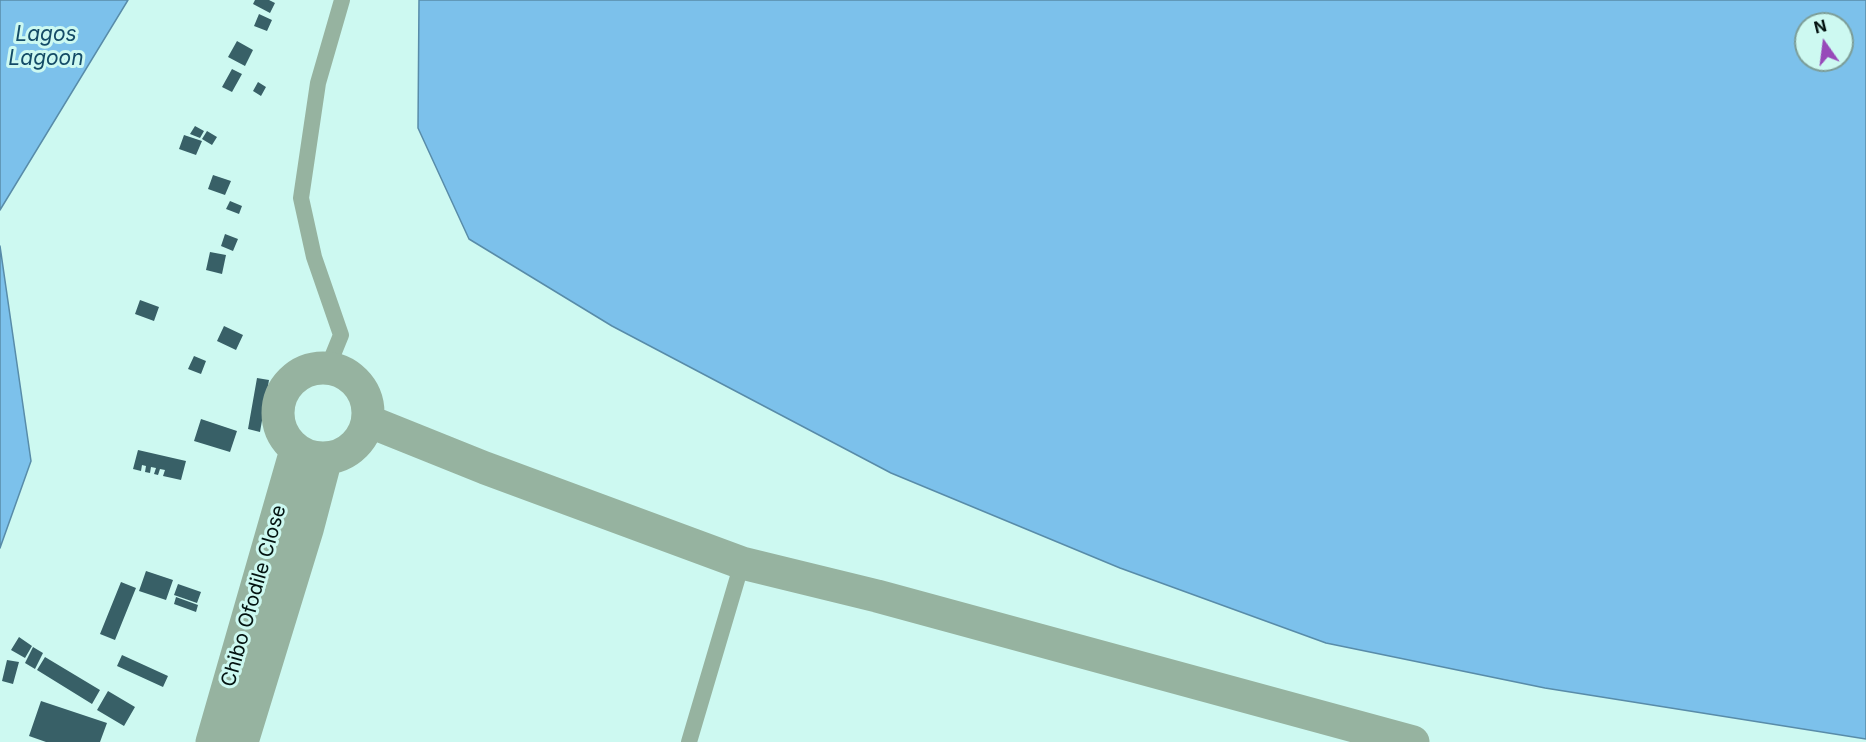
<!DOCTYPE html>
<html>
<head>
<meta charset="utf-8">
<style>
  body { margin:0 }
  #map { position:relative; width:1866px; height:742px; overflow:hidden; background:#cdf9f1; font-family:Inter,sans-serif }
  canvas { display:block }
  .north { position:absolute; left:1794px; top:12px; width:60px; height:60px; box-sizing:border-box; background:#cdf9f1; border:2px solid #7c9d97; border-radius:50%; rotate:346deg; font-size:16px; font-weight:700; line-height:24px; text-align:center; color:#031210 }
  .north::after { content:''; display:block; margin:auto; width:21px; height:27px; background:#9749b9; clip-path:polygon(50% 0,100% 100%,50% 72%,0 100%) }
</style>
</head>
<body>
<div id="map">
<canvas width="1866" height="742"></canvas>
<div class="north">N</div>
</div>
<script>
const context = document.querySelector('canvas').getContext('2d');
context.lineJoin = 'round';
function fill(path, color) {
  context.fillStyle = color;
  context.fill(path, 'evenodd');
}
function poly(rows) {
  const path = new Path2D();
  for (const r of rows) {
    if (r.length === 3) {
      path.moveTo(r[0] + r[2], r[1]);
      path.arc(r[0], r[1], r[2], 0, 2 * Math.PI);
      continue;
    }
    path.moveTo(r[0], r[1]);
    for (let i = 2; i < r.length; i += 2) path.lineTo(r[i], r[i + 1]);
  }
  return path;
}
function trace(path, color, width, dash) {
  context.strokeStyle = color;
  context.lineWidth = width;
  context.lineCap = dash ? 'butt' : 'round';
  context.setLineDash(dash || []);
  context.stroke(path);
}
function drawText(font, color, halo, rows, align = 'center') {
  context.font = font + ' Inter,sans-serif';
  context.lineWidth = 6;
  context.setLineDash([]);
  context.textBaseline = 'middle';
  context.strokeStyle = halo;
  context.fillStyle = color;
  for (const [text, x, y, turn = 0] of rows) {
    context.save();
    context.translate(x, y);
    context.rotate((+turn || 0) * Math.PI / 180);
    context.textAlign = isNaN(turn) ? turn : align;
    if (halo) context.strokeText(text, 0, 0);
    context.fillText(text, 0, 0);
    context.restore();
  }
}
const water = poly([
  [0,0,128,0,0,210,0,0],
  [419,0,1866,0,1866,739,1545,688,1326,643,1120,568,891,473,612,326,469,239,418,128,419,0],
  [1806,24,1842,24,1842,60,1806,60,1806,24],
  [0,246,31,461,0,548,0,246]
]);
fill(water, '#7cc1eb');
trace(water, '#588ca9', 1.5);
fill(poly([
  [255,0,269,0,275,3,270,13,253,4],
  [259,14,272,20,267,31,254,26],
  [237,41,253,50,245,66,228,57],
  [232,69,242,74,232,92,222,87],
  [258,82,266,87,261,96,253,91],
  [195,126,204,131,200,138,190,134],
  [207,131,217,137,212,145,202,139],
  [184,135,202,141,196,155,179,149],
  [213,175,231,181,225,195,208,189],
  [230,201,242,206,239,214,226,209],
  [225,234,238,239,233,251,221,246],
  [210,252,226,255,222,274,206,270],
  [140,300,159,307,154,321,135,314],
  [224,326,243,335,236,350,217,341],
  [194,356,206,361,201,374,188,369],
  [257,378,269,380,260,432,248,429],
  [201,419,237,431,230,452,194,441],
  [138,450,186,461,181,480,163,476,165,470,160,469,158,475,154,474,156,468,151,467,150,473,145,472,146,466,142,465,141,471,133,469],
  [146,571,173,580,166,600,139,591],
  [121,582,136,588,115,640,100,634],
  [178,584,201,592,197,603,174,595],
  [176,597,198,605,196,612,174,604],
  [19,637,32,646,25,658,11,650],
  [33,647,43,653,35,669,25,663],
  [122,655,168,676,163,687,117,666],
  [45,657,100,690,92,704,37,670],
  [7,660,19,662,13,684,2,681],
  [108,691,135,707,124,726,97,710],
  [41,701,107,723,100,742,46,742,29,736]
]), '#386067');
trace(poly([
  [328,367,341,335,314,257,301,198,318,83,342,0],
  [689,742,742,563]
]), '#96b3a0', 16);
trace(poly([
  [323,413,45],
  [368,421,485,468,742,563,877,596,1413,742],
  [212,742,296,450],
  [242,742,307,530,326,458]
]), '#96b3a0', 33);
drawText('20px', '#031210', '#cdf9f1', [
  ["Chibo Ofodile Close",254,596,-74]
]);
drawText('italic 21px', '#144b67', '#cdf9f1', [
  ["Lagos",46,35],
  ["Lagoon",46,59]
]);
</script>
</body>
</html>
